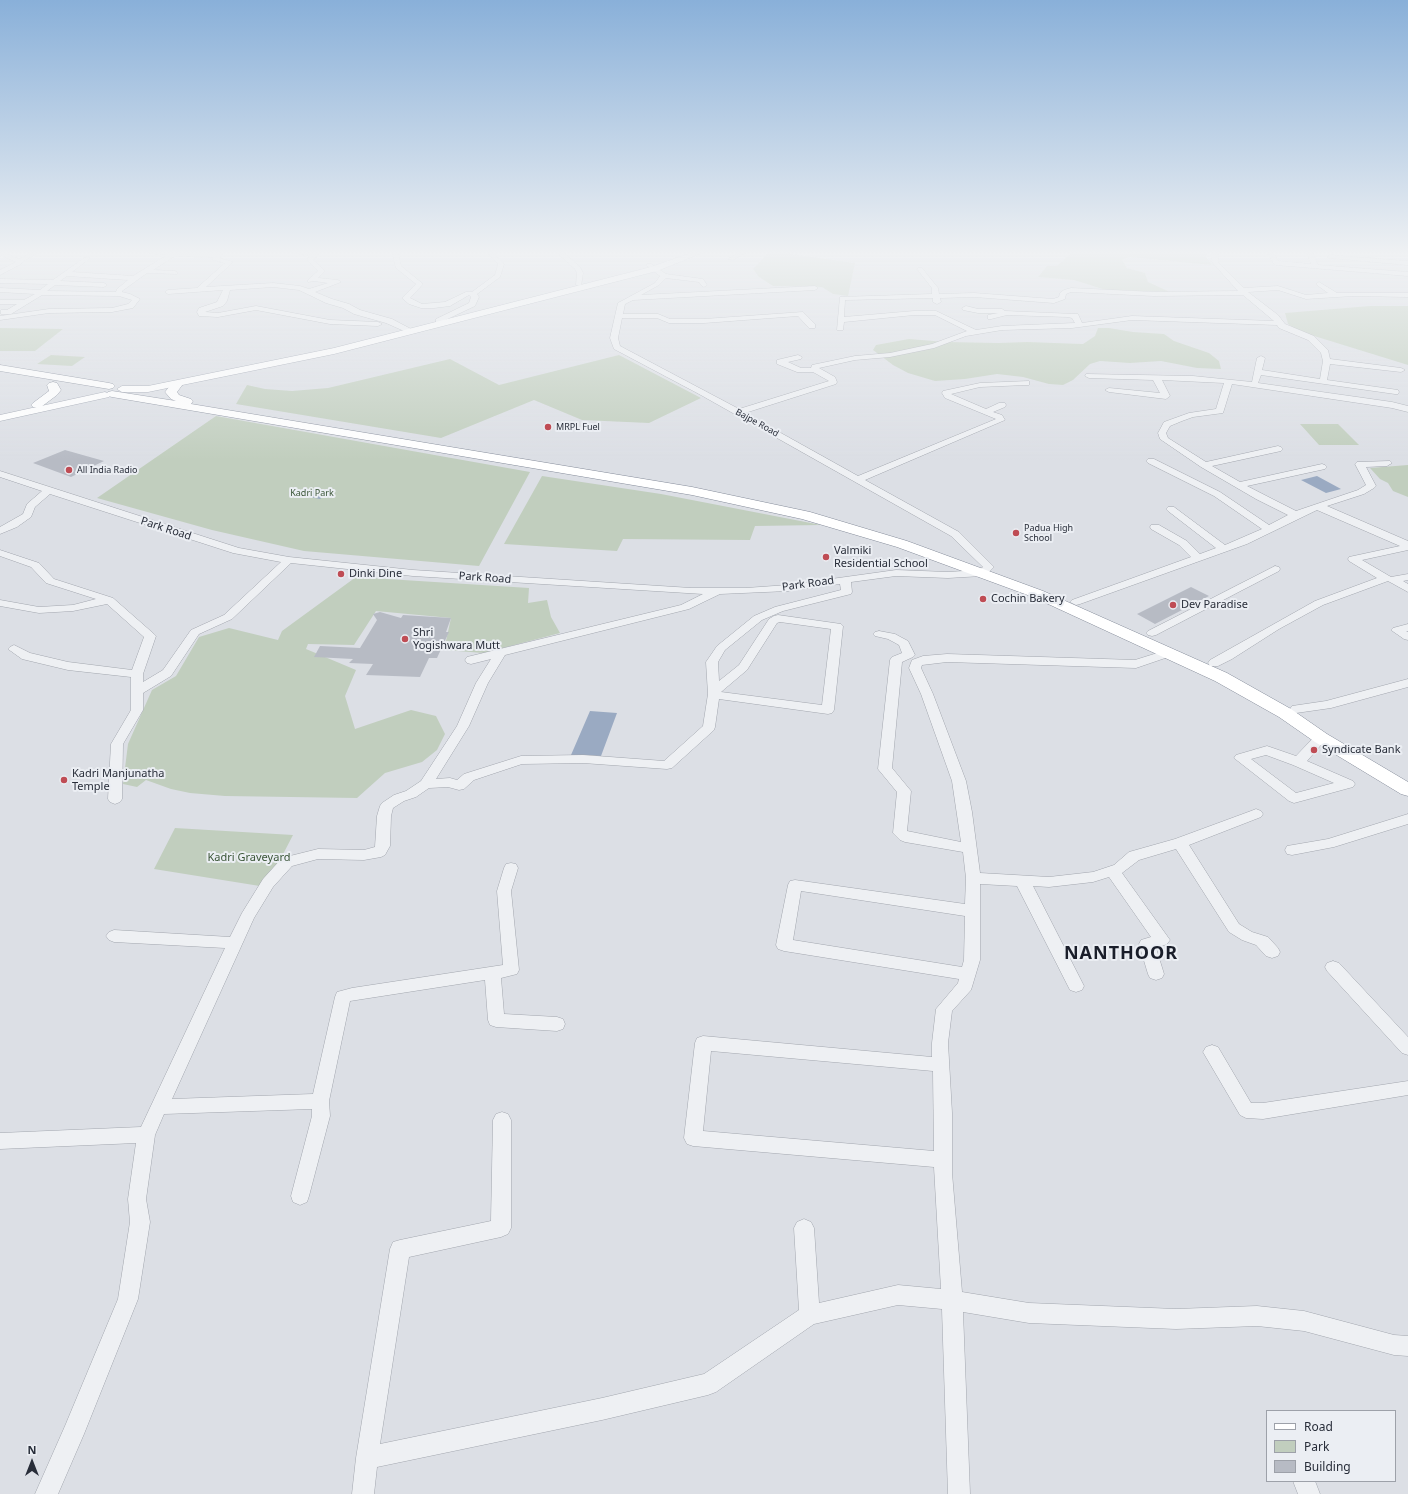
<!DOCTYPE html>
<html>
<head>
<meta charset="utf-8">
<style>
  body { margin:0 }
  #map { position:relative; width:1408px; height:1494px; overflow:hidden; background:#dcdfe5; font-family:"Noto Sans",sans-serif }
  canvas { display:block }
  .legend { position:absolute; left:1266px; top:1410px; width:130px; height:72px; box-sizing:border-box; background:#ebeef3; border:1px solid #9da1a9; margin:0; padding:5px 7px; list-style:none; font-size:12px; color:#282d39 }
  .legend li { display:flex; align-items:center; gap:8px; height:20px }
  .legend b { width:20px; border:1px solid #9da1a9 }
  .north { position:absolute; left:12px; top:1442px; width:40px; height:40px; -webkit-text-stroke:3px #ebeef3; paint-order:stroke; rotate:0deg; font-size:11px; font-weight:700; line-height:16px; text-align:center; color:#282d39 }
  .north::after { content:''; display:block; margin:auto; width:14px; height:18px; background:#282d39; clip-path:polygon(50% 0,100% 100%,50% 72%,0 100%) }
</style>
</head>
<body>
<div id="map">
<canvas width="1408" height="1494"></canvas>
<ul class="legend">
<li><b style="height:5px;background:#fff"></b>Road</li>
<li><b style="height:11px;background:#c1cebe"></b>Park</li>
<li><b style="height:11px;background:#b7bbc4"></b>Building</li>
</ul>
<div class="north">N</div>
</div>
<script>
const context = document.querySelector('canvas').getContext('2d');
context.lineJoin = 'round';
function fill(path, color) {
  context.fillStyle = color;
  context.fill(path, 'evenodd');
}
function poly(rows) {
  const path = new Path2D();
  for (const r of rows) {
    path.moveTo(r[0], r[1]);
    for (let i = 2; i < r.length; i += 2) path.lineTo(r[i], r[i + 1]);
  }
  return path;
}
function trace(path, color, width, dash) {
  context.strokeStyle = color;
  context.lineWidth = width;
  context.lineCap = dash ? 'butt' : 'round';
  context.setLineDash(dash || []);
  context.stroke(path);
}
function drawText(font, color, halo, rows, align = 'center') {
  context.font = font + ' "Noto Sans",sans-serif';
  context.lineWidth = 4;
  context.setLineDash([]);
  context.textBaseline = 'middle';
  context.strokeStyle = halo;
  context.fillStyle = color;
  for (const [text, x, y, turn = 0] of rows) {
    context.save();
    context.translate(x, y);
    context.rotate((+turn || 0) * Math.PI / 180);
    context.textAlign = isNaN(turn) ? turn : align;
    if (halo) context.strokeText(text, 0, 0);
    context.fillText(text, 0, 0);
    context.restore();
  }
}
fill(poly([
  [770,251,855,263,848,296,833,294,822,287,773,286,759,277,753,269],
  [1071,251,1208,251,1206,257,1212,265,1129,257,1122,260,1127,268,1145,273,1148,282,1170,292,1106,290,1074,280,1038,277,1047,266,1057,266,1072,252],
  [1370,306,1408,306,1408,365,1298,331,1288,324,1285,313],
  [0,328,63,329,35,351,0,351],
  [1098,328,1109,328,1133,332,1164,334,1174,341,1209,353,1219,361,1221,369,1197,368,1161,361,1130,363,1100,361,1090,364,1073,380,1063,385,1049,384,1023,377,997,374,965,379,935,381,908,373,893,365,873,350,876,345,909,339,946,342,998,343,1027,342,1083,344,1095,336],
  [51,355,85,357,72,366,37,364],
  [619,355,701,398,649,423,582,420,534,400,441,438,236,404,247,385,265,389,292,391,328,388,450,359,499,385],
  [216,416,530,472,479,566,304,551,212,530,97,498],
  [1300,424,1338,424,1359,445,1319,445],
  [1408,465,1408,497,1393,491,1388,483,1380,479,1370,468],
  [542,476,661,494,821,525,755,526,750,540,623,539,617,551,504,544],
  [356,577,529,588,528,603,547,600,551,617,560,633,484,653,444,650,451,618,376,611,354,645,308,644,306,649,356,670,345,696,355,729,411,710,436,716,445,734,437,750,422,762,385,773,357,798,225,796,190,793,171,789,146,780,137,787,123,784,128,744,152,690,176,676,199,637,229,628,278,640,282,631],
  [175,828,293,835,266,887,154,869]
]), '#c1cebe');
fill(poly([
  [1317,476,1341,489,1326,493,1301,480],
  [315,489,329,492,320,499,304,496],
  [590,711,617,713,601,756,571,755]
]), '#9aaac2');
fill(poly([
  [65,450,104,461,71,477,33,463],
  [1191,587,1209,596,1155,624,1137,614],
  [380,612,401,618,403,615,451,618,446,632,449,632,437,658,429,658,420,677,366,675,373,664,349,663,353,659,314,657,320,646,360,648,377,620,373,614]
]), '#b7bbc4');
const minor = poly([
  [0,251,19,259,34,251,42,251,22,262,21,264,0,275,0,270,16,262,0,255,0,251],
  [146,251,217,253,219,251,225,251,220,258,233,262,206,287,273,283,300,286,309,289,328,283,314,281,308,282,308,280,318,271,307,260,309,256,287,251,312,253,315,251,323,251,313,260,325,271,318,278,338,280,341,282,315,292,332,299,349,304,360,310,392,319,411,329,407,331,404,331,386,323,354,314,343,308,326,303,299,290,273,287,230,290,227,301,223,306,205,312,218,313,256,306,330,320,378,322,382,324,378,326,330,324,256,310,218,317,199,316,197,312,199,308,217,302,223,290,168,294,165,292,168,290,197,288,225,263,213,260,212,259,213,257,175,256,153,270,175,271,178,273,177,274,147,273,122,291,122,292,130,294,140,299,133,308,112,312,49,313,0,320,0,316,49,309,112,308,128,304,132,300,119,296,42,295,11,314,1,314,1,310,7,310,17,304,0,304,0,300,24,300,35,294,0,292,0,288,40,290,48,284,0,283,0,279,53,280,87,256,90,258,89,259,72,272,133,276,167,255,149,253,146,251],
  [67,276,128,280,117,289,116,292,47,291,55,285,104,287,107,285,104,283,60,281,67,276],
  [392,251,398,251,401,266,423,284,410,298,422,304,445,302,466,292,472,292,495,275,498,264,485,251,492,251,504,264,500,277,477,294,479,297,475,306,439,323,436,323,436,319,469,303,471,297,469,295,450,306,434,308,421,308,409,304,402,298,416,284,396,268,392,251],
  [555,251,562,251,580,267,583,273,581,286,576,285,577,273,575,269,555,251],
  [741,251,749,251,733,260,728,259,741,251],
  [1212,251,1218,251,1218,262,1244,288,1278,286,1306,295,1328,293,1317,285,1316,284,1319,282,1337,293,1408,293,1408,297,1353,296,1306,299,1278,290,1248,292,1278,315,1285,324,1314,336,1328,350,1330,359,1401,368,1405,370,1401,372,1330,364,1327,380,1398,390,1399,392,1398,394,1395,394,1261,375,1258,383,1392,402,1408,406,1408,412,1392,408,1232,384,1223,413,1193,417,1182,421,1170,426,1166,433,1168,438,1206,462,1278,446,1281,447,1283,449,1281,451,1212,466,1240,482,1322,464,1325,465,1327,467,1325,469,1247,486,1296,511,1358,490,1366,485,1355,464,1357,462,1390,461,1392,463,1387,466,1366,467,1376,486,1374,488,1364,494,1327,506,1408,541,1408,550,1362,560,1391,577,1408,574,1408,580,1403,581,1408,584,1408,592,1388,581,1323,605,1279,629,1232,659,1218,666,1210,666,1208,663,1210,660,1315,601,1377,578,1349,561,1348,559,1349,557,1400,546,1317,510,1247,544,1080,604,1076,605,1070,602,1072,600,1191,557,1179,545,1151,529,1150,527,1151,525,1159,525,1187,541,1200,554,1216,548,1168,511,1166,509,1168,507,1174,507,1225,545,1262,529,1214,496,1148,463,1146,461,1148,459,1154,459,1220,492,1269,525,1288,515,1256,499,1201,467,1160,439,1158,433,1164,422,1189,413,1216,409,1224,383,1162,380,1170,396,1166,399,1109,392,1105,390,1109,388,1160,393,1153,380,1089,378,1085,376,1086,374,1193,376,1252,382,1257,358,1261,356,1265,358,1262,370,1320,379,1323,361,1321,353,1308,340,1279,328,1277,325,1132,320,1072,328,1002,330,966,336,934,348,890,357,855,360,819,368,835,377,837,382,836,384,745,413,858,476,996,419,945,398,942,393,943,391,980,383,1029,381,1029,385,1026,385,980,387,951,394,986,409,999,403,1005,403,1006,405,1005,407,993,412,1002,415,1005,420,865,480,959,532,994,567,986,575,982,576,948,578,896,576,851,582,852,592,851,594,783,611,762,620,725,650,718,662,719,681,739,665,769,619,774,616,778,615,841,624,843,626,834,710,832,713,828,714,719,699,715,727,714,730,672,768,667,769,583,763,522,764,474,780,464,789,459,790,448,787,429,788,416,797,404,801,393,808,391,816,390,846,385,855,381,857,364,860,318,859,292,866,273,887,254,918,172,1099,313,1094,335,997,337,992,352,988,503,965,497,891,504,868,506,864,511,863,516,864,518,868,511,891,519,970,517,974,501,978,504,1014,557,1017,563,1019,565,1024,563,1029,557,1031,496,1027,490,1025,488,1020,485,980,350,1001,329,1101,330,1116,309,1196,307,1202,300,1205,293,1202,291,1196,312,1116,312,1109,164,1114,155,1135,146,1199,150,1222,138,1299,84,1434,58,1494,35,1494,65,1426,118,1299,130,1222,128,1199,136,1143,0,1149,0,1133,141,1127,225,948,114,942,109,940,106,936,109,932,114,930,230,937,242,913,263,879,282,858,318,849,364,850,375,847,377,816,380,806,382,803,394,795,406,791,421,781,457,726,476,683,491,659,471,664,467,663,465,660,467,657,681,605,703,594,413,576,291,563,232,619,199,634,171,676,143,693,143,710,123,744,122,799,120,802,115,804,110,802,108,799,111,744,131,710,131,677,68,670,22,659,8,649,10,647,14,645,30,653,68,662,132,670,144,637,107,604,73,611,39,613,0,606,0,600,39,607,73,605,96,599,46,583,31,567,0,556,0,550,39,563,54,579,113,598,154,634,156,636,143,674,143,682,163,670,191,630,224,615,281,562,233,553,50,494,35,507,31,517,17,527,0,534,0,527,23,514,27,504,42,491,0,477,0,471,239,548,289,557,413,570,691,588,746,588,788,585,896,570,948,572,979,570,983,567,951,536,699,394,614,349,610,338,618,303,655,283,660,276,647,266,647,264,651,264,666,274,703,279,707,285,704,287,702,286,699,282,666,278,659,285,641,295,815,286,818,288,815,290,633,300,625,304,623,314,658,314,670,319,704,319,803,312,815,324,815,328,809,328,798,316,704,323,669,323,657,318,622,318,618,338,620,346,739,409,829,381,813,372,797,372,777,364,777,360,798,355,802,357,801,359,788,362,801,368,811,368,812,365,855,356,890,353,932,344,967,331,935,315,914,315,844,322,843,330,837,330,840,297,932,294,932,288,917,269,918,268,922,268,938,288,939,294,974,293,1053,299,1059,297,1060,293,1064,290,1071,288,1154,292,1238,291,1212,262,1212,251],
  [1071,292,1154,296,1243,295,1274,321,1132,316,1082,323,1078,314,1075,314,1005,311,1002,309,978,309,966,306,962,308,963,310,978,313,998,313,988,315,988,319,991,319,1007,315,1068,317,1072,318,1075,323,1002,326,976,330,936,311,914,311,844,317,845,300,933,298,933,302,937,304,941,302,940,298,974,297,1054,303,1065,299,1066,294,1071,292],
  [840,584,841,590,775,607,754,616,717,646,706,662,708,694,703,726,664,761,583,755,521,756,464,774,457,780,450,778,436,779,469,726,488,683,505,655,689,609,720,594,788,591,840,584],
  [780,622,831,629,822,705,721,692,747,670,777,623,780,622],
  [1266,251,1272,251,1278,261,1311,264,1306,251,1312,251,1318,265,1408,272,1408,276,1276,265,1274,264,1266,251],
  [1330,255,1408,261,1408,265,1328,258,1327,257,1330,255],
  [1275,566,1279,567,1280,569,1279,571,1156,635,1152,636,1148,635,1146,633,1148,631,1275,566],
  [1408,624,1408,631,1406,631,1408,632,1408,640,1404,639,1391,630,1393,628,1408,624],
  [879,631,895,634,908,641,915,655,913,657,902,662,892,768,911,791,907,831,961,842,952,781,921,694,909,668,912,660,923,656,947,654,1135,660,1170,649,1174,651,1176,653,1174,655,1136,668,947,662,922,665,921,668,933,694,966,781,972,812,980,873,1049,877,1093,872,1114,865,1129,852,1175,839,1251,811,1256,809,1261,811,1263,814,1261,817,1189,845,1239,924,1252,932,1268,937,1278,948,1280,952,1278,956,1272,958,1266,956,1256,945,1242,940,1229,932,1176,849,1139,860,1122,873,1170,940,1167,944,1156,948,1164,974,1162,978,1156,980,1150,978,1148,974,1139,944,1141,940,1151,937,1109,877,1093,882,1049,887,1033,886,1084,986,1082,990,1076,992,1070,990,1017,886,980,884,980,960,971,990,952,1011,948,1043,952,1113,952,1173,962,1292,1029,1303,1176,1309,1257,1306,1304,1311,1394,1335,1408,1336,1408,1356,1394,1355,1304,1331,1257,1326,1176,1329,1029,1323,963,1312,970,1494,948,1494,942,1309,898,1305,814,1324,716,1392,708,1395,602,1420,377,1467,374,1494,352,1494,356,1458,390,1249,393,1242,400,1240,491,1221,493,1120,496,1114,502,1112,508,1114,511,1120,511,1228,508,1234,501,1237,409,1257,380,1444,602,1398,704,1374,799,1310,794,1228,797,1222,804,1219,811,1222,814,1228,819,1303,898,1285,941,1289,934,1167,693,1146,687,1144,684,1138,695,1043,697,1038,703,1036,932,1057,932,1043,936,1009,958,983,959,979,784,951,778,949,776,945,788,885,790,881,795,880,965,904,966,878,963,852,905,842,900,840,893,833,897,792,878,769,890,660,892,657,902,653,899,645,888,639,875,636,873,634,875,632,879,631],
  [801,891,965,916,964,960,962,967,793,940,801,891],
  [711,1051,933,1071,934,1151,703,1131,711,1051],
  [1408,679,1408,687,1331,708,1296,713,1292,712,1290,709,1292,706,1326,701,1408,679],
  [1321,734,1326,735,1327,738,1307,761,1353,781,1355,784,1353,787,1294,803,1289,801,1234,758,1236,755,1267,746,1296,756,1316,735,1321,734],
  [1266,755,1293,765,1334,783,1296,793,1251,759,1266,755],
  [1408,814,1408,824,1334,847,1292,855,1287,854,1285,850,1287,846,1328,839,1408,814],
  [1333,961,1339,963,1408,1037,1408,1055,1402,1053,1327,971,1325,967,1327,963,1333,961],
  [1212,1045,1218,1047,1251,1103,1263,1103,1408,1081,1408,1095,1263,1119,1246,1118,1240,1115,1203,1052,1206,1047,1212,1045],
  [1293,1481,1315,1481,1320,1494,1298,1494,1293,1481]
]);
const major = poly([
  [696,251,707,251,657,271,334,354,148,392,122,392,117,389,122,386,148,386,334,348,651,267,696,251],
  [105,392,110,395,109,397,0,421,0,415,105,392]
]);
const highway = poly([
  [0,365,109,383,113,384,115,386,113,388,109,389,0,371,0,365],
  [177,381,181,382,183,384,177,392,179,395,191,399,193,401,191,404,692,487,810,512,907,541,1043,591,1227,673,1291,709,1327,734,1408,782,1408,796,1401,794,1315,742,1279,717,1215,681,1033,597,897,547,802,519,692,495,112,397,108,396,106,394,108,392,112,391,176,401,171,399,165,392,173,382,177,381],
  [53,382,57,383,61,390,57,395,41,407,33,407,31,405,33,403,49,391,47,385,49,383,53,382]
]);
trace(minor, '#a2a6ae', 1);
trace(major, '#9da3af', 1);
trace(highway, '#858c9a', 1);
fill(minor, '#eef0f3');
fill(major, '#fff');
fill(highway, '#fff');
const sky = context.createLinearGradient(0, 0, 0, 460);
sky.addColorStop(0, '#89b0d9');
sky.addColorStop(0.55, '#eff1f3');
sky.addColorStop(1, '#eff1f300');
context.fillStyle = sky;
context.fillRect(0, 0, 1408, 460);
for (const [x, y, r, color] of [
  [548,427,4,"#bf4c54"],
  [69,470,4,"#bf4c54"],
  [1016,533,4,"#bf4c54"],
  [826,557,4,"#bf4c54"],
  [341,574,4,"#bf4c54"],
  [983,599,4,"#bf4c54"],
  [1173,605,4,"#bf4c54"],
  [405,639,4,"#bf4c54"],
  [1314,750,4,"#bf4c54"],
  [64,780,4,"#bf4c54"]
]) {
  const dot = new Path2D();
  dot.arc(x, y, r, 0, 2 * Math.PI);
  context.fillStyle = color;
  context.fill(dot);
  trace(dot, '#ebeef3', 1.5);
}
drawText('9px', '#282d39', '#ebeef3', [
  ["Bajpe Road",757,423,29]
]);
drawText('9px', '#282d39', '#ebeef3', [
  ["MRPL Fuel",556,427],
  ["All India Radio",77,470],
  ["Padua High",1024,528],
  ["School",1024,538]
], 'left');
drawText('9px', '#395436', '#ebeef3', [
  ["Kadri Park",312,493]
]);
drawText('11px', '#282d39', '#ebeef3', [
  ["Park Road",166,529,18],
  ["Park Road",485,578,4],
  ["Park Road",808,584,-8]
]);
drawText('11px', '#282d39', '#ebeef3', [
  ["Valmiki",834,551],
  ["Residential School",834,564],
  ["Dinki Dine",349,574],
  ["Cochin Bakery",991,599],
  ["Dev Paradise",1181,605],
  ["Shri",413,633],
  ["Yogishwara Mutt",413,646],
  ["Syndicate Bank",1322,750],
  ["Kadri Manjunatha",72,774],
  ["Temple",72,787]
], 'left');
drawText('11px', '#395436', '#ebeef3', [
  ["Kadri Graveyard",249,858]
]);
context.letterSpacing = '1px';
drawText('bold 18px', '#1a1e2a', '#ebeef3', [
  ["NANTHOOR",1121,954]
]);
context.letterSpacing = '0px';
</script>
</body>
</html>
